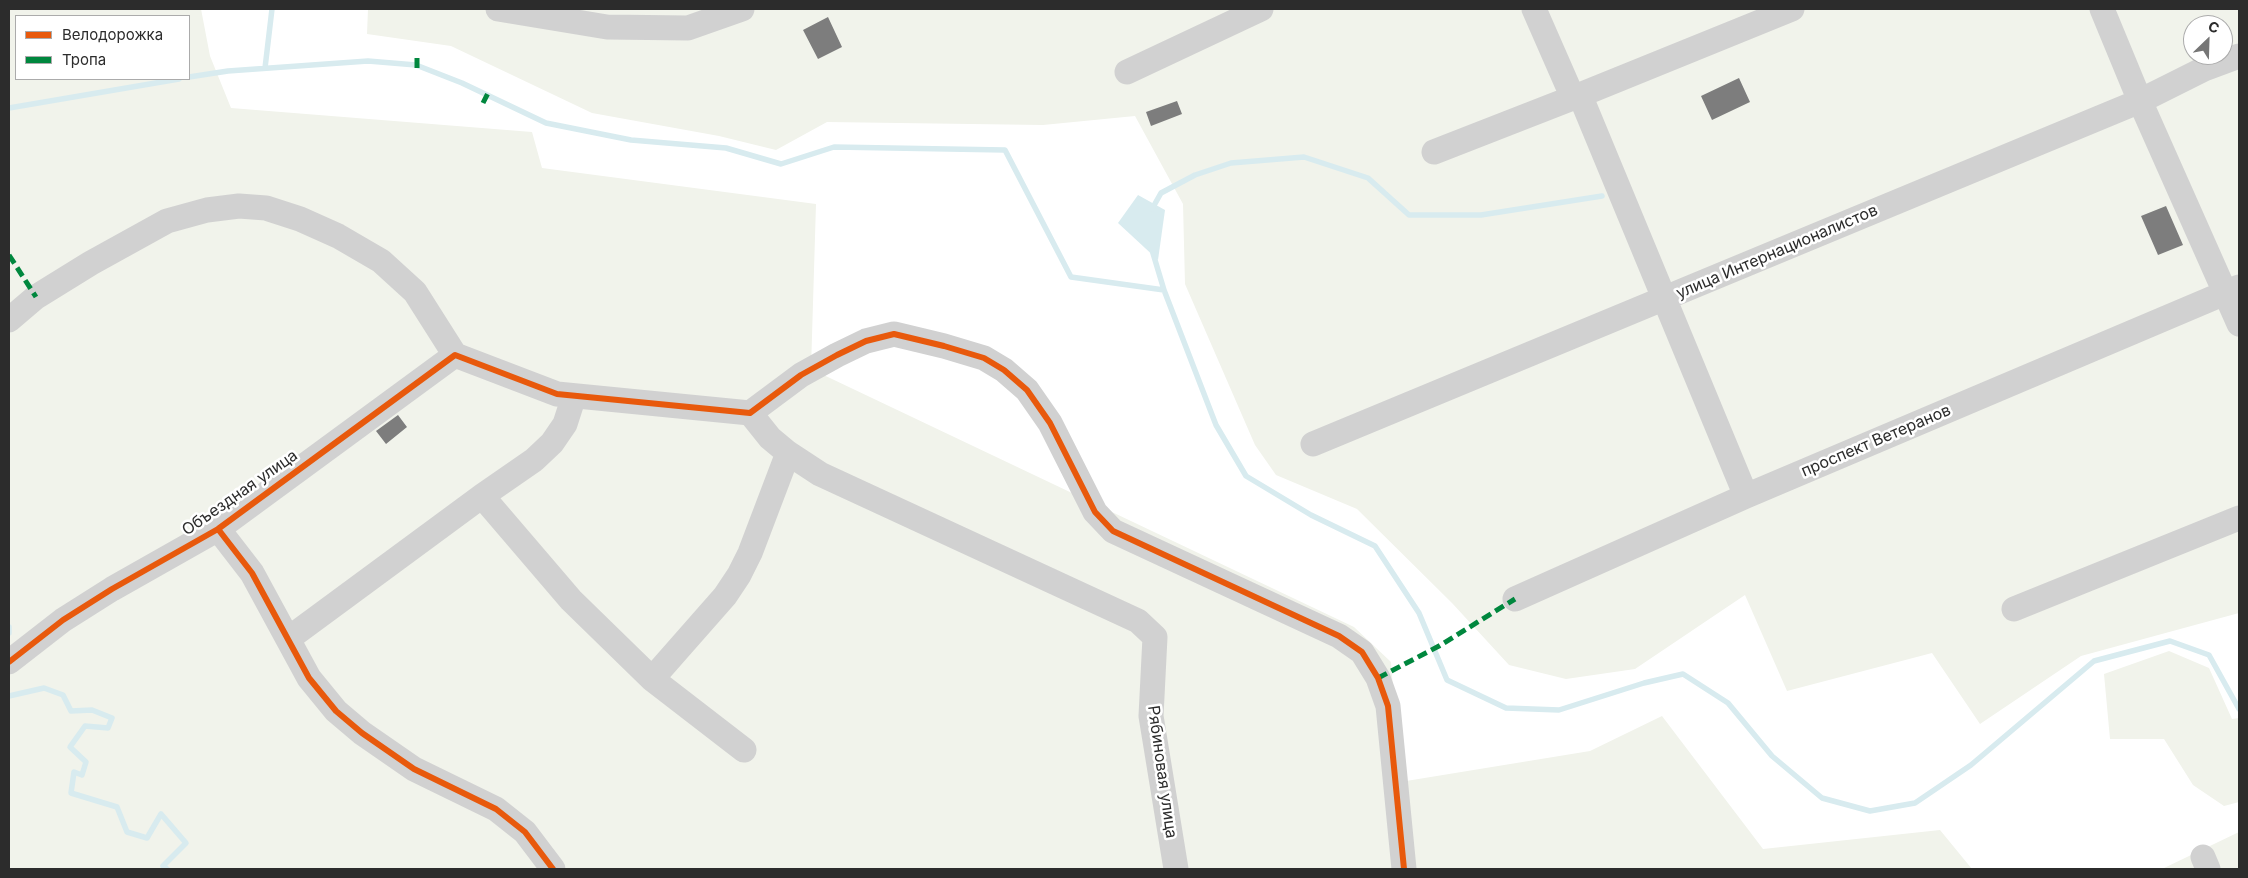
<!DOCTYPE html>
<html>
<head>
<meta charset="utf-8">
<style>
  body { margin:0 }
  #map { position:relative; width:2248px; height:878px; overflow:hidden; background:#fff; font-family:Inter,sans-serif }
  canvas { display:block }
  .frame { position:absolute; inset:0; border:10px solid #2c2c2c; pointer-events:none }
  .legend { position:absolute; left:15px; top:15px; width:175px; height:65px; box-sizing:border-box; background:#fff; border:1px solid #ababab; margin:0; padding:6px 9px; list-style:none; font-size:15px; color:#2c2c2c }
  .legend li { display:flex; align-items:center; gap:10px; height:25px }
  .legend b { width:25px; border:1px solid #ababab }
  .north { position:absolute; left:2183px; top:15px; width:50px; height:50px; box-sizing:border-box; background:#fff; border:1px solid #ababab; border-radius:50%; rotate:24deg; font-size:14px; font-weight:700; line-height:20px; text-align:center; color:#2c2c2c }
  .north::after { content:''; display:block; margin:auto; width:18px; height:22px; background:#767676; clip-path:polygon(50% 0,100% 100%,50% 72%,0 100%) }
</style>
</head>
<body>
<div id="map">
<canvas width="2248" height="878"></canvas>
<div class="frame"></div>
<ul class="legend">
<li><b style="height:6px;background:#e8590c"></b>Велодорожка</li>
<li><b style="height:6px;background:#00873e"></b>Тропа</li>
</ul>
<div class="north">С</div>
</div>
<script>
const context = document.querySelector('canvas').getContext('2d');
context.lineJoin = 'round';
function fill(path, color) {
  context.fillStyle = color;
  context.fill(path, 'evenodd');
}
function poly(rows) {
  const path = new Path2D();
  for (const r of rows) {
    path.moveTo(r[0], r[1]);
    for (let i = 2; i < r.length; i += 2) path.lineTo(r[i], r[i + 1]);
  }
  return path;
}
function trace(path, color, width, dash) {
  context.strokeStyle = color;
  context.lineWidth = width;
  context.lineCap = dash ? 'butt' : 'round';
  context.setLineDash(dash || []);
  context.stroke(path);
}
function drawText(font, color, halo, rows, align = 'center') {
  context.font = font + ' Inter,sans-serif';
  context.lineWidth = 5;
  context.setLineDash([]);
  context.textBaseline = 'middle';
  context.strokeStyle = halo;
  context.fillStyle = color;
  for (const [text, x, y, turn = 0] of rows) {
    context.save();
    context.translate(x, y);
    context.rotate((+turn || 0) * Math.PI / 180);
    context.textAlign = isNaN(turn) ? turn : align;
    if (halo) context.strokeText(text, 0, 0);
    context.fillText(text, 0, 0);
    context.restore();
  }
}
fill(poly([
  [9,9,201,9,210,56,231,108,532,132,542,168,816,204,811,369,1354,627,1391,662,1400,782,1590,751,1662,716,1763,849,1940,830,1972,869,10,869,9,867],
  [16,16,189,16,189,79,16,79],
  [368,9,2239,9,2239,613,2081,656,1980,724,1932,653,1787,691,1745,595,1635,669,1566,679,1509,665,1452,603,1357,509,1276,475,1255,445,1185,284,1183,204,1135,116,1043,125,827,122,776,150,719,136,592,113,451,46,367,34],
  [2193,25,2223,25,2223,55,2193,55],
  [2169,651,2209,668,2232,719,2239,718,2239,802,2224,806,2193,785,2164,739,2110,739,2104,674],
  [2239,832,2239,869,2162,869]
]), '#f1f3eb');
fill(poly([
  [1138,195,1165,210,1158,260,1118,223]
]), '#d8ebef');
trace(poly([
  [265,68,272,9],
  [189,77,228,71,368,61,416,65,462,83,546,123,631,140,726,148,781,164,834,147,1005,150,1071,277,1164,290,1216,425,1246,476,1311,515,1375,546,1419,613,1447,680,1506,708,1559,710,1644,683,1683,674,1728,703,1772,756,1822,798,1870,811,1915,803,1971,765,2094,661,2170,641,2209,655,2239,709],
  [9,108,179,79],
  [1152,209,1161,193,1195,175,1231,163,1304,157,1368,178,1409,215,1481,215,1602,196],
  [1152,250,1164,290],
  [9,627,9,633],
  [9,696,44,688,63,695,71,711,92,710,112,718,108,728,85,726,70,747,86,762,82,775,74,772,71,793,117,807,127,832,147,838,161,814,186,843,163,866,167,869]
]), '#d8ebef', 5.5);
fill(poly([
  [828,17,842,47,818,59,803,30],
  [1739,78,1750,102,1712,120,1701,96],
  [1177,101,1182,114,1151,126,1146,112],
  [2166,206,2183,245,2158,255,2141,216],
  [398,415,407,427,386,444,376,431]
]), '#7d7d7d');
trace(poly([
  [498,9,607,27,688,28,742,9],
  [1534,9,1573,98],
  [2102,9,2140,101,2239,324],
  [1127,72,1261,9],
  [1580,95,1746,496],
  [1434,152,1580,95,1792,9],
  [9,320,36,297,91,263,167,221,207,210,239,206,266,208,300,219,338,236,381,261,415,292,455,355,557,394,750,413,801,375,837,355,866,341,894,334,944,346,984,358,1004,370,1027,390,1050,423,1095,512,1113,531,1339,636,1362,652,1378,678,1388,706,1404,869],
  [750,413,770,438,788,453,820,474,1138,621,1155,637,1151,716,1176,869],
  [1313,444,2140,101,2204,69,2239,56],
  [482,496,571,600,652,679,744,750],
  [218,529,252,573,309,678,336,711,362,733,414,769,496,809,525,832,553,869],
  [1515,599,1746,496,2239,287],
  [2014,609,2239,518],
  [288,639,482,496,534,460,552,443,565,424,574,396],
  [9,662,63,620,112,589,218,529,455,355],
  [652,679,725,596,739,575,750,553,788,453],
  [2203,857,2208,869]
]), '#d1d1d1', 25);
trace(poly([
  [417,68,417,56],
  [483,103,489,91],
  [9,255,36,297],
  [1378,678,1439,646,1515,599]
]), '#00873e', 5, [10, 5]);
trace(poly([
  [218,529,252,573,309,678,336,711,362,733,414,769,496,809,525,832,553,869],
  [9,662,63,620,112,589,218,529,455,355,557,394,750,413,801,375,837,355,866,341,894,334,944,346,984,358,1004,370,1027,390,1050,423,1095,512,1113,531,1339,636,1362,652,1378,678,1388,706,1404,869]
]), '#e8590c', 6);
drawText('16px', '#2c2c2c', '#fff', [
  ["улица Интернационалистов",1777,252,-23],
  ["проспект Ветеранов",1876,441,-23],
  ["Объездная улица",240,493,-35],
  ["Рябиновая улица",1162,772,82]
]);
</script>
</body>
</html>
